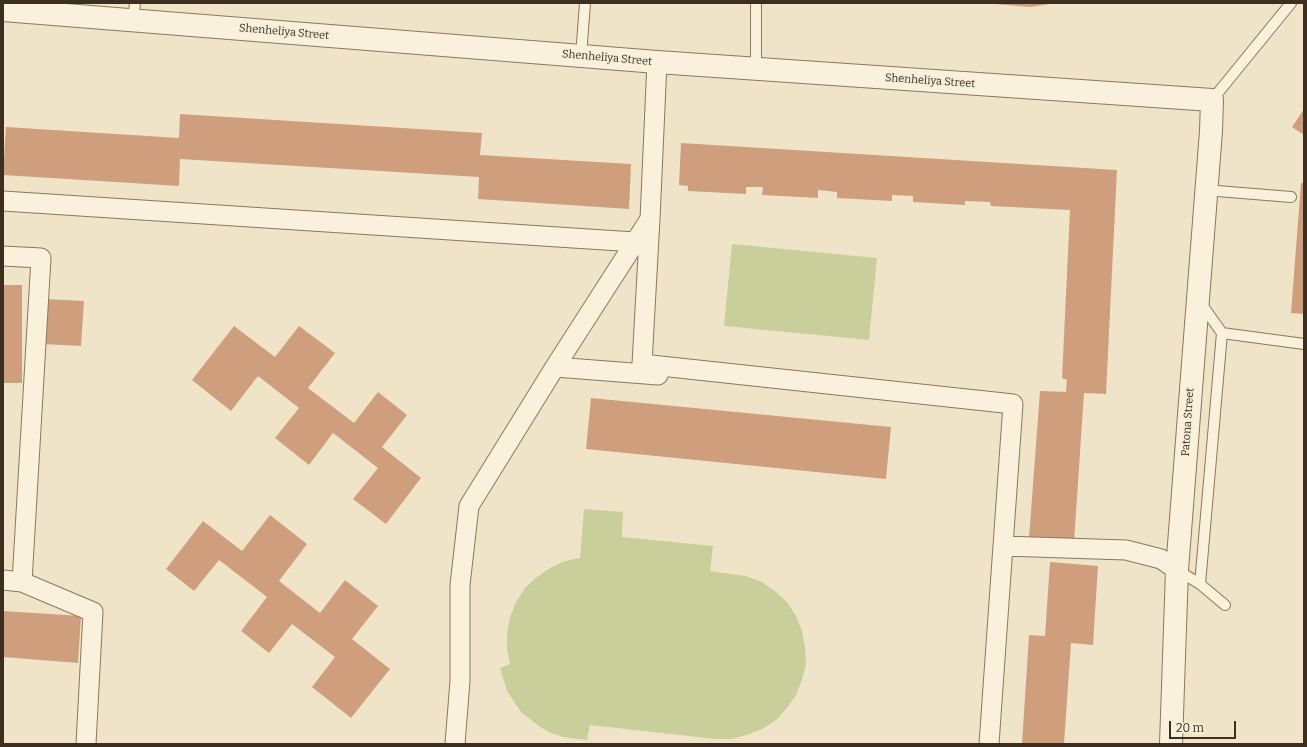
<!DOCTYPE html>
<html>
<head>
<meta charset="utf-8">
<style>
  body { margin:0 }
  #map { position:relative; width:1307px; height:747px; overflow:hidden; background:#f0e4c8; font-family:Bitter,serif }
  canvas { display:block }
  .frame { position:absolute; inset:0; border:4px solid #3d2e20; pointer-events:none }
  .scale { position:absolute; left:1169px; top:721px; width:67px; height:18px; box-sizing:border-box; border:2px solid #3d2e20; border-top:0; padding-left:5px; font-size:12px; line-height:14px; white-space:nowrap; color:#3d2e20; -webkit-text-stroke:3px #f7eed8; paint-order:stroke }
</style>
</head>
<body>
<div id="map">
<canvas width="1307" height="747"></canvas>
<div class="frame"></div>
<div class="scale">20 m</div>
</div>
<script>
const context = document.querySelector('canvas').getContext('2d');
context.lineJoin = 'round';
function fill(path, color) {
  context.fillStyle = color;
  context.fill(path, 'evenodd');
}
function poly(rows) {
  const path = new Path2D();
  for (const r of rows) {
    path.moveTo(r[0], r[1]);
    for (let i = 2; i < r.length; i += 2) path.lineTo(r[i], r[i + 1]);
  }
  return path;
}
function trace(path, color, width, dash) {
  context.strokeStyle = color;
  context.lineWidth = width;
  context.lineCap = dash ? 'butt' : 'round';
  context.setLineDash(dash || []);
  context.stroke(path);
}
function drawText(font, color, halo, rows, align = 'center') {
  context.font = font + ' Bitter,serif';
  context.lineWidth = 3.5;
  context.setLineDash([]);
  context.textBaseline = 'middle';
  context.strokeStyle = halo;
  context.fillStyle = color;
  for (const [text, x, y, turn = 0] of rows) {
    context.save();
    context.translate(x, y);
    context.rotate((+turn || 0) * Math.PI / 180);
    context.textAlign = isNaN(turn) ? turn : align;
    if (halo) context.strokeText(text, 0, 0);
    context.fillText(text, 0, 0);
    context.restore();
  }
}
fill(poly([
  [732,244,877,258,869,340,724,326],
  [584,509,623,512,622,537,713,546,710,571,746,576,762,582,775,591,787,602,796,616,802,631,805,647,806,664,802,680,796,695,787,708,776,720,762,729,747,735,731,739,715,739,590,725,587,740,563,737,551,733,540,727,521,712,507,691,500,668,510,664,507,649,507,633,510,617,516,602,525,588,537,577,550,568,565,561,580,558]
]), '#c9cf9b');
fill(poly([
  [995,3,1050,3,1050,4,1030,7,995,4],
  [1304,109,1304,135,1292,127],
  [180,114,482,133,480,155,631,164,629,209,478,199,479,177,180,159,179,186,3,175,6,127,179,138],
  [681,143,1117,170,1106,394,1084,393,1074,542,1029,538,1040,391,1066,392,1067,380,1062,378,1070,210,991,206,990,202,965,201,965,205,913,202,913,196,892,195,892,201,837,198,837,192,818,190,818,198,762,195,763,187,746,187,746,194,688,191,688,186,679,185],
  [1301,183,1304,183,1304,314,1291,313],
  [3,285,22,285,22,383,3,383],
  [45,299,84,301,81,346,43,344],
  [234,326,275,357,299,326,335,353,308,388,354,423,378,392,407,415,382,447,421,478,386,524,353,499,378,468,333,433,309,465,275,438,299,408,258,376,231,411,192,380],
  [591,398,891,427,886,479,586,449],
  [270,515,307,544,279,581,320,613,345,580,378,606,352,639,390,669,351,718,312,687,335,657,292,624,269,653,241,631,267,597,219,560,194,591,166,569,203,521,242,551],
  [1050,562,1098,566,1093,645,1071,643,1064,744,1022,744,1029,635,1045,636],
  [3,611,81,616,78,663,3,657]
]), '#cf9f7d');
const service = poly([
  [756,3,756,68],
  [133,20,135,3],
  [581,56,585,3],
  [1212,100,1291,3],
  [1205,190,1291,197],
  [1222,333,1304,344],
  [1177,570,1200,584,1222,333,1200,302],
  [1200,584,1225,605]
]);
const minor = poly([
  [3,201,635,242],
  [650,219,642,364,1013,404,989,744],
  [3,256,41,258,22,582,3,580],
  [555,367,658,375],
  [1003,546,1126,550,1161,559,1177,570],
  [22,582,93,612,86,744],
  [455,744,460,681,460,585,469,506,555,367,650,219,657,62]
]);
const tertiary = poly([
  [3,10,657,62,1212,100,1211,131,1177,570,1171,744]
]);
trace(service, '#8d765c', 12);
trace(minor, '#8d765c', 21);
trace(tertiary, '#8d765c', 24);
trace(service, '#faf1dc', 10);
trace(minor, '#faf1dc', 19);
trace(tertiary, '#faf1dc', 22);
drawText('11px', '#3d2e20', '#f7eed8', [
  ["Shenheliya Street",284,32,5],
  ["Shenheliya Street",607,58,5],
  ["Shenheliya Street",930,81,4],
  ["Patona Street",1188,422,-86]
]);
</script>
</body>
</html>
